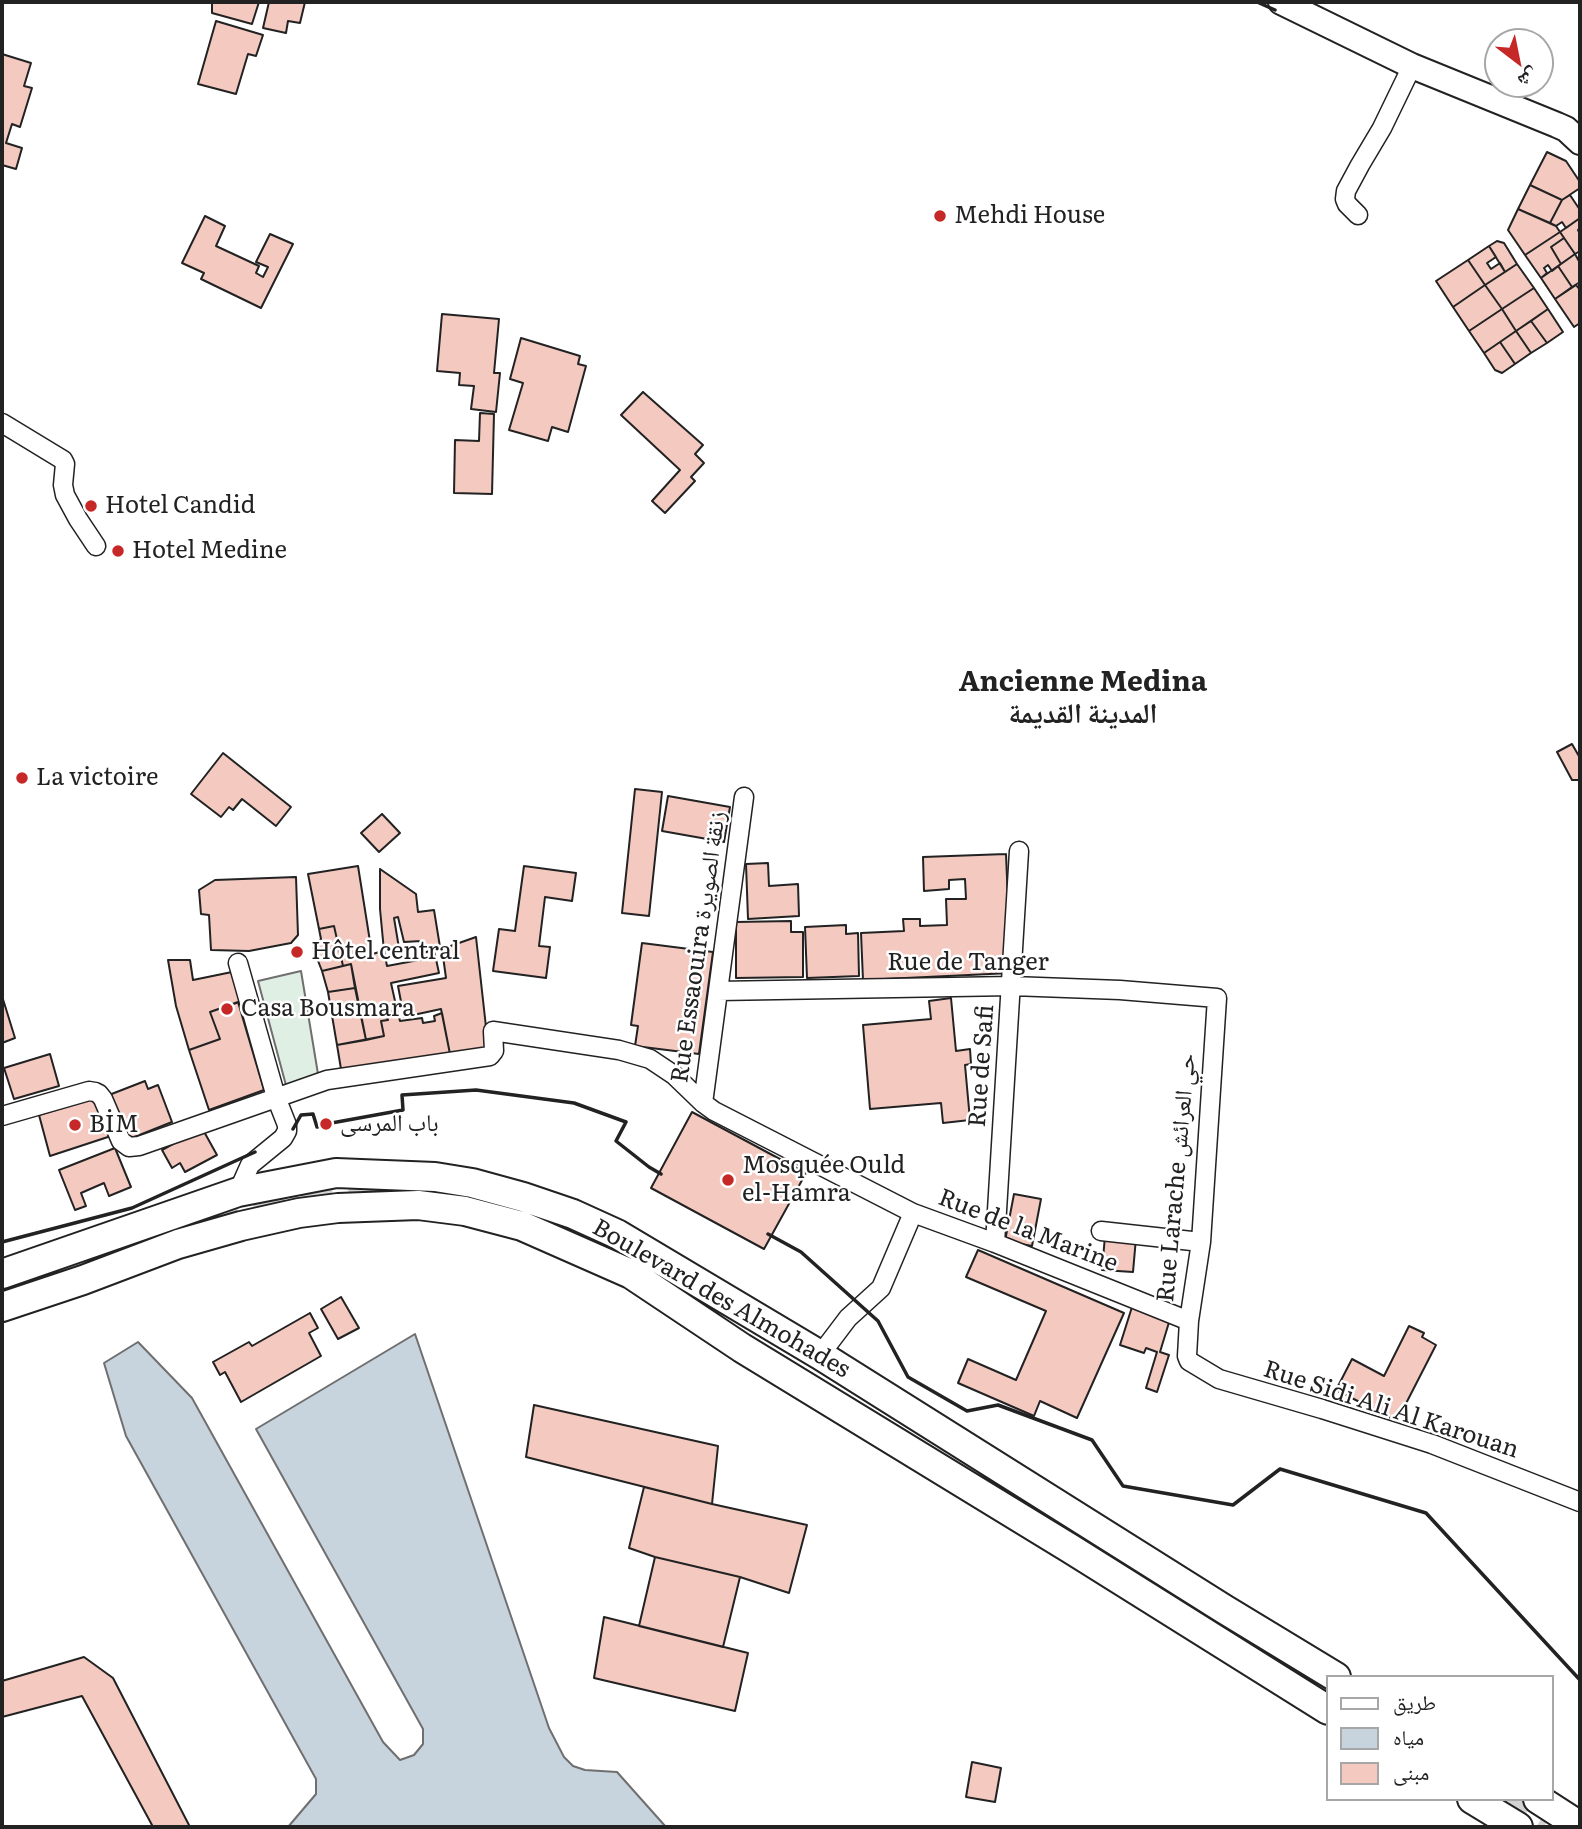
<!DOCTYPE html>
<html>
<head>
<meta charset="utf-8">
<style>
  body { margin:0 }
  #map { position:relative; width:1582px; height:1829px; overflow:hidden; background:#fff; font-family:Literata,"Noto Naskh Arabic",serif }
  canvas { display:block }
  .frame { position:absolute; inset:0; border:4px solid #222; pointer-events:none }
  .legend { position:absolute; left:1326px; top:1675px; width:228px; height:126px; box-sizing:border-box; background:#fff; border:2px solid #a7a7a7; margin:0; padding:9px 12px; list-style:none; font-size:21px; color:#222 }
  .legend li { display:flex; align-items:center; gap:14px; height:35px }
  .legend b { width:35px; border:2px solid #a7a7a7 }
  .north { position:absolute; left:1484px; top:28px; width:70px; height:70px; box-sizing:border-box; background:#fff; border:2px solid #a7a7a7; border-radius:50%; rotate:148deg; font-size:19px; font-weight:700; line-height:28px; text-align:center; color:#222 }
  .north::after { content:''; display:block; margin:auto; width:24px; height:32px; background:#c62828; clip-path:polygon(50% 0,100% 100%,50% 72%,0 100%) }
</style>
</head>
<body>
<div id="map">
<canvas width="1582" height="1829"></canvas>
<div class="frame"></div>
<ul class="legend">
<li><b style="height:9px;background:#fff"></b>طريق</li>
<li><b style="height:19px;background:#c7d3dd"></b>مياه</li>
<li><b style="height:19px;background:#f3c9c0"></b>مبنى</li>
</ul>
<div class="north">ش</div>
</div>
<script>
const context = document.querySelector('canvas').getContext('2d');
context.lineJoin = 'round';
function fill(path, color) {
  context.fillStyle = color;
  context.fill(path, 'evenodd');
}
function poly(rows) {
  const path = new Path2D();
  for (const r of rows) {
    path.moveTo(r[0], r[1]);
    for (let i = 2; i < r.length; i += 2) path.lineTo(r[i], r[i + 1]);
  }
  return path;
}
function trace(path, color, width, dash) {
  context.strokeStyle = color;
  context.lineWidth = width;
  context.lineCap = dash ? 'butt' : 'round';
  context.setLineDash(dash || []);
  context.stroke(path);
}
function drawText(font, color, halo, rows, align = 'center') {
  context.font = font + ' Literata,"Noto Naskh Arabic",serif';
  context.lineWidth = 5;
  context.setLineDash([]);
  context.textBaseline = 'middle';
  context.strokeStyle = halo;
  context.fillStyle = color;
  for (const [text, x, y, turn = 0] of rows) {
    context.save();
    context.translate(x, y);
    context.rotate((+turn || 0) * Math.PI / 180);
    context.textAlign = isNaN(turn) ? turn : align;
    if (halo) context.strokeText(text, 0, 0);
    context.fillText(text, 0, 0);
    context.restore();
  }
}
const green = poly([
  [301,971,319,1080,287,1089,258,981,301,971]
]);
fill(green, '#e0efe3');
trace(green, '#6f6f6f', 2);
const water = poly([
  [415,1334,549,1728,564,1757,573,1766,585,1770,617,1772,666,1827,288,1827,316,1794,316,1779,126,1436,104,1363,138,1342,192,1398,383,1742,400,1760,414,1755,423,1744,423,1729,256,1429,415,1334]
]);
fill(water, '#c7d3dd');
trace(water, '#6f6f6f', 2);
const building = poly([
  [212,2,259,2,252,24,212,13,212,2],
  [269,2,305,2,300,23,288,21,286,33,263,28,269,2],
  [216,21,263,35,256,56,248,54,236,94,198,84,216,21],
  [2,54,31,63,24,86,32,88,20,127,12,124,6,143,22,148,16,169,2,165,2,54],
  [1547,152,1566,161,1580,182,1580,188,1562,200,1530,185,1547,152],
  [1530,185,1562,200,1550,223,1518,209,1530,185],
  [1570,195,1580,210,1580,218,1566,228,1562,222,1556,226,1550,223,1562,200,1570,195],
  [1518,209,1556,226,1560,232,1525,255,1508,230,1518,209],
  [205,216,225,226,216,246,259,266,256,273,263,277,268,267,256,262,270,234,293,244,261,308,201,279,204,273,182,263,205,216],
  [1580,218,1580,228,1578,230,1580,234,1580,251,1575,254,1560,232,1580,218],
  [1560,232,1564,238,1551,247,1561,264,1552,271,1548,265,1544,268,1547,273,1541,278,1525,255,1560,232],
  [1564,238,1575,254,1561,264,1551,247,1564,238],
  [1497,241,1504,243,1517,264,1505,272,1489,246,1497,241],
  [1489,246,1496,257,1487,263,1491,269,1500,263,1505,272,1485,285,1468,260,1489,246],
  [1575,254,1580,263,1580,282,1572,287,1558,266,1575,254],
  [1468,260,1485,285,1453,307,1436,281,1468,260],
  [1517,264,1534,288,1502,309,1485,285,1517,264],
  [1558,266,1572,287,1555,299,1541,278,1558,266],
  [1485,285,1502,309,1469,331,1453,307,1485,285],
  [1576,285,1580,290,1580,323,1574,327,1555,299,1576,285],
  [1534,288,1548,309,1516,331,1502,309,1534,288],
  [1502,309,1516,331,1484,353,1469,331,1502,309],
  [1548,309,1563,332,1547,343,1531,321,1548,309],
  [442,314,499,319,494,373,500,373,496,412,471,409,474,386,459,385,460,373,437,371,442,314],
  [1531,321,1547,343,1531,353,1516,331,1531,321],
  [1516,331,1531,353,1515,364,1500,342,1516,331],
  [521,338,580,356,578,364,586,366,568,432,552,427,548,441,509,430,523,383,510,379,521,338],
  [1500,342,1515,364,1502,373,1495,370,1484,353,1500,342],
  [643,392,703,445,695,454,704,463,691,477,695,481,665,513,652,501,680,470,621,415,643,392],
  [480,413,494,414,492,494,454,493,455,440,479,441,480,413],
  [1572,744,1580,758,1580,780,1572,780,1557,752,1572,744],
  [223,753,291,807,276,826,242,799,233,810,229,807,221,817,191,794,223,753],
  [635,789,662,792,649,916,622,913,635,789],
  [668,796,730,807,724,842,662,831,668,796],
  [382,814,400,833,379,852,361,833,382,814],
  [1006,854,1011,973,863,980,861,933,904,931,903,919,920,919,920,926,947,925,946,899,966,899,965,879,949,880,949,889,924,891,923,857,1006,854],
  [768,863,769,886,798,884,799,916,748,919,746,864,768,863],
  [358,866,372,954,384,951,387,966,424,959,422,953,434,950,439,973,391,983,397,1010,386,1013,388,1020,381,1021,384,1036,366,1040,351,964,343,966,334,926,319,929,308,874,358,866],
  [524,866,576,873,572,901,545,897,539,946,550,947,546,978,493,971,499,929,515,931,524,866],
  [380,869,416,894,418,912,434,910,440,947,422,948,421,941,404,942,398,917,394,918,399,948,384,951,380,909,380,869],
  [296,877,298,935,291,943,249,951,211,950,209,915,201,914,199,890,215,880,296,877],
  [791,921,791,932,803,932,803,977,736,978,736,922,791,921],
  [846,925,846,934,858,933,859,976,807,978,805,927,846,925],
  [334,926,343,966,322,971,313,948,321,939,319,929,334,926],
  [476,937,488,1045,482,1050,450,1054,441,1009,404,1017,398,986,446,978,442,949,476,937],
  [642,943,713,952,699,1054,635,1046,638,1026,631,1025,642,943],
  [168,960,190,960,193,980,232,972,242,1001,210,1012,220,1039,189,1050,176,1006,168,960],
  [351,964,355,988,328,992,322,971,351,964],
  [355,988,366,1040,337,1045,328,992,355,988],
  [2,996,15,1038,2,1043,2,996],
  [951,998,956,1051,970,1049,971,1064,965,1065,970,1120,943,1123,941,1103,870,1109,863,1025,931,1019,929,1001,951,998],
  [238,1002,264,1090,209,1110,189,1050,220,1039,210,1012,238,1002],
  [397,1010,400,1021,422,1018,423,1023,435,1021,434,1016,442,1013,450,1054,341,1069,337,1045,384,1036,381,1021,388,1020,386,1013,397,1010],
  [50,1054,59,1086,14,1099,4,1068,50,1054],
  [145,1081,148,1089,158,1085,172,1122,127,1140,109,1095,145,1081],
  [98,1097,111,1136,50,1156,39,1115,98,1097],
  [692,1112,806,1173,764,1249,651,1188,692,1112],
  [202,1128,217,1155,185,1172,180,1163,172,1168,162,1150,202,1128],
  [115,1148,131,1187,109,1196,104,1183,81,1193,86,1206,75,1210,59,1170,115,1148],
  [1014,1194,1041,1199,1032,1246,1005,1241,1014,1194],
  [1105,1236,1136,1238,1133,1272,1102,1270,1105,1236],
  [978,1250,1124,1313,1077,1418,1040,1401,1034,1416,958,1383,968,1359,1016,1380,1046,1311,966,1277,978,1250],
  [341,1297,359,1328,338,1339,321,1309,341,1297],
  [1132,1307,1170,1319,1160,1352,1169,1355,1157,1392,1146,1388,1157,1352,1146,1348,1144,1353,1120,1345,1132,1307],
  [310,1313,318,1328,309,1333,321,1356,241,1402,225,1372,220,1375,213,1362,249,1342,252,1346,310,1313],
  [1409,1326,1424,1333,1422,1337,1436,1345,1397,1421,1336,1390,1352,1359,1384,1376,1409,1326],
  [534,1405,718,1446,712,1504,526,1457,534,1405],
  [644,1487,712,1504,807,1525,789,1593,740,1577,655,1557,629,1548,644,1487],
  [655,1557,740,1577,723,1647,639,1626,655,1557],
  [604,1617,748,1653,735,1711,594,1678,604,1617],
  [84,1657,113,1678,190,1827,149,1827,152,1825,82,1696,2,1717,2,1681,84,1657],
  [972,1762,1001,1768,995,1802,966,1797,972,1762]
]);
fill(building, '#f3c9c0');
trace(building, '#222', 2);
trace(poly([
  [161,1232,196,1221,278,1202,332,1194,367,1192,427,1194],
  [1497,1799,1544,1827]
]), '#d3d3d3', 32, [32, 16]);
const street = poly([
  [1358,215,1347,204,1345,199,1346,191,1360,165,1382,128,1412,66],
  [2,423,63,460,65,464,63,485,65,495,78,519,96,546],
  [238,963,276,1097,287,1125,287,1131,283,1138,250,1165,238,1192],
  [718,991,1012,986,1120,990,1217,998,1201,1242,1189,1321,1187,1356,1189,1361,1219,1379,1322,1409,1432,1444,1580,1502],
  [703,1103,744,797],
  [2,1116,89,1091,95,1092,99,1094,103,1099,121,1141,129,1147,139,1146,327,1080,490,1056,494,1051,493,1031,619,1050,650,1059,674,1075,703,1103,714,1111,913,1213,995,1243,1189,1321],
  [1101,1231,1201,1242],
  [995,1243,1019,851],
  [820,1355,848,1318,881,1288,913,1213]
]);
const secondary = poly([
  [1281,2,1412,66,1557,125,1566,129,1580,142]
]);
const primary = poly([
  [2,1274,238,1192,336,1173,435,1177,472,1183,523,1197,573,1214,617,1234,820,1355,1224,1609,1336,1677],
  [2,1307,83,1280,178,1244,241,1226,299,1213,338,1208,418,1205,465,1211,522,1226,631,1274,742,1348,1071,1549,1328,1710],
  [1472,1799,1518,1827],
  [1538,1799,1580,1826]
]);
trace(street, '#222', 21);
trace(secondary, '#222', 28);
trace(primary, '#222', 32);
trace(street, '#fff', 18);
trace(secondary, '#fff', 24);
trace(primary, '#fff', 28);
trace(poly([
  [1257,2,1275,10],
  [293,1129,301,1115,313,1114,317,1127,326,1124,403,1110,402,1095,476,1090,574,1103,626,1122,616,1141,649,1167,661,1174],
  [768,1234,801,1252,878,1321,908,1377,967,1411,998,1405,1092,1440,1123,1486,1233,1505,1280,1469,1426,1513,1580,1680],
  [2,1242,132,1208,255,1152]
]), '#222', 3.5);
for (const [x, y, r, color] of [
  [940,216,7,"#c62828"],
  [91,506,7,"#c62828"],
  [118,551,7,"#c62828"],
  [22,778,7,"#c62828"],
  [297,952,7,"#c62828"],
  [227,1009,7,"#c62828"],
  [326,1124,7,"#c62828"],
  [75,1125,7,"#c62828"],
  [728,1180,7,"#c62828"]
]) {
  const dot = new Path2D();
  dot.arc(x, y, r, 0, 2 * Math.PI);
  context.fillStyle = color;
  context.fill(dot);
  trace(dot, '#fff', 2.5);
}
drawText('24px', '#222', '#fff', [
  ["Mehdi House",954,216],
  ["Hotel Candid",105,506],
  ["Hotel Medine",132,551],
  ["La victoire",36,778],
  ["Hôtel central",311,952],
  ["Casa Bousmara",241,1009],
  ["باب المرسى",340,1124],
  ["BİM",89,1125],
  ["Mosquée Ould",742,1166],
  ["el-Hamra",742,1194]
], 'left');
drawText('24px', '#222', '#fff', [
  ["Rue Essaouira زنقة الصويرة",699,947,-82],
  ["Rue de Tanger",968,963],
  ["Rue de Safi",982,1066,-86],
  ["Rue Larache حي العرائش",1177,1178,-85],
  ["Rue de la Marine",1028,1231,21],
  ["Boulevard des Almohades",721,1299,30],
  ["Rue Sidi Ali Al Karouan",1391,1410,18]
]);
drawText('bold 28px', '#222', '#fff', [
  ["Ancienne Medina",1083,683],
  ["المدينة القديمة",1083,715]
]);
</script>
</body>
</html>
